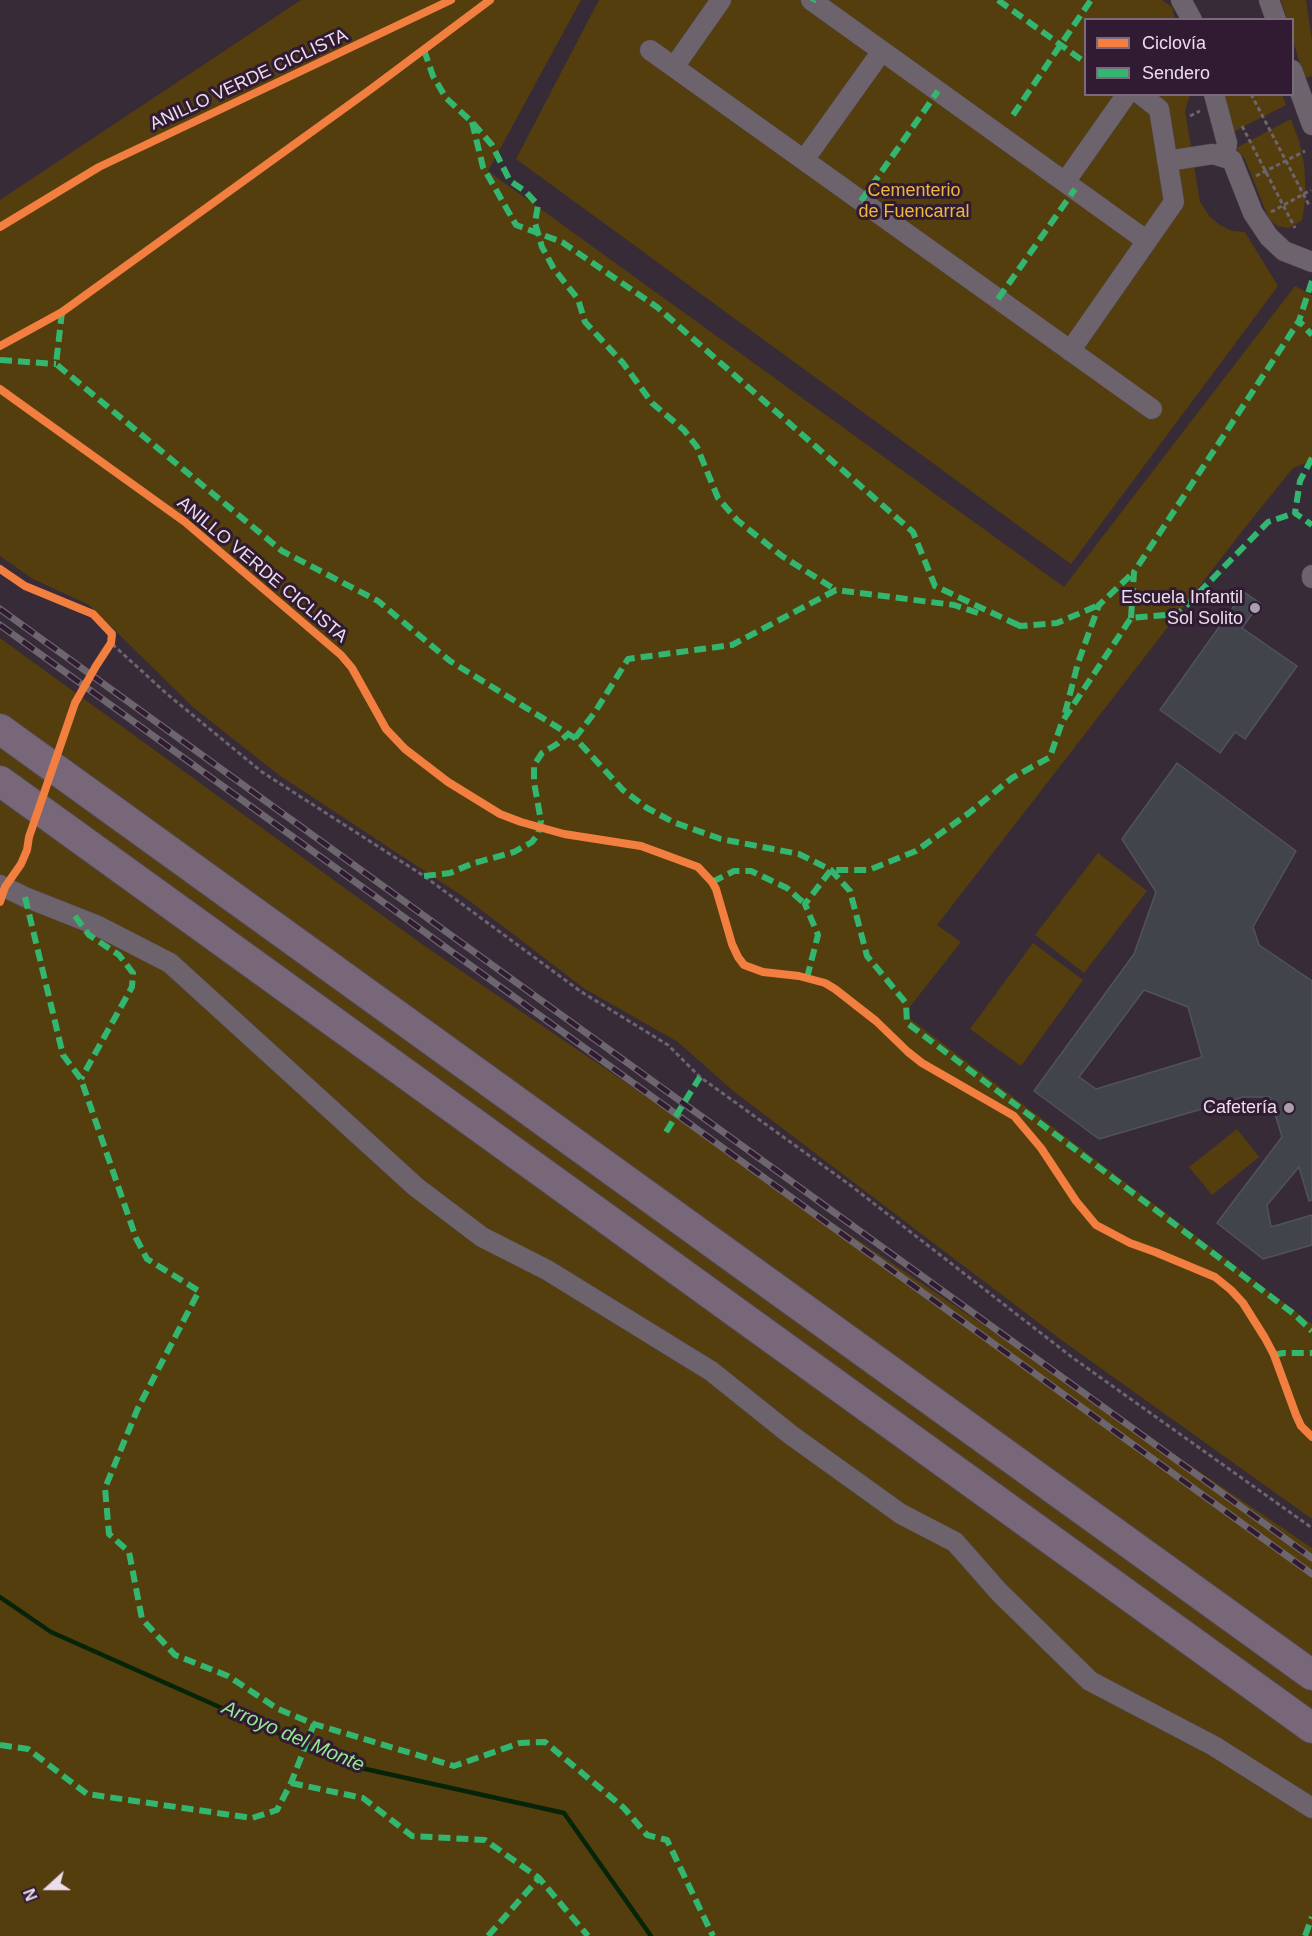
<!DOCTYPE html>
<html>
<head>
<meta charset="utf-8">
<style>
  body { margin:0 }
  #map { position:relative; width:1312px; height:1936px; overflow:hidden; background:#372b37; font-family:Arial,sans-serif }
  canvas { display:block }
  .legend { position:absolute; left:1084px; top:18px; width:210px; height:78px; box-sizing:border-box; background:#301b32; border:2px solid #7b697c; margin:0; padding:8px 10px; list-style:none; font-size:18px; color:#ebddec }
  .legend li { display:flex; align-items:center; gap:12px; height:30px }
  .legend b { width:30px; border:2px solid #7b697c }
  .north { position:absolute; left:18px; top:1858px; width:60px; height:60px; -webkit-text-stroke:4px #301b32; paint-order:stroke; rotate:249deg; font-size:16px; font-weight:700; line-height:24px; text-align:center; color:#ebddec }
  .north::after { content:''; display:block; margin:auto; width:21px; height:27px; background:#ebddec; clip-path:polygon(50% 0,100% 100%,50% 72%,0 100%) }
</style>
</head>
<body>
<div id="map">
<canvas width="1312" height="1936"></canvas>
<ul class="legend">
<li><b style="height:8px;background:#f27e40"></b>Ciclovía</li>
<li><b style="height:8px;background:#33b770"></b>Sendero</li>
</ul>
<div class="north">N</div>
</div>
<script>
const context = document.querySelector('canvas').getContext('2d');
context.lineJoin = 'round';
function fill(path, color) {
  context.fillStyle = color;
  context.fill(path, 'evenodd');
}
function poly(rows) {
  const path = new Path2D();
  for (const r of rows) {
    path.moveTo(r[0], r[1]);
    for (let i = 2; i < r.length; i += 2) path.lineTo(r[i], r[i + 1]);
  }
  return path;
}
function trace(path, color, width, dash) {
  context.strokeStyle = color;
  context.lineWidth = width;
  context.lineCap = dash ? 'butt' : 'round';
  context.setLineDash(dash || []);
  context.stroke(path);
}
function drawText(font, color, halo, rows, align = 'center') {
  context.font = font + ' Arial,sans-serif';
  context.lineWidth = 6;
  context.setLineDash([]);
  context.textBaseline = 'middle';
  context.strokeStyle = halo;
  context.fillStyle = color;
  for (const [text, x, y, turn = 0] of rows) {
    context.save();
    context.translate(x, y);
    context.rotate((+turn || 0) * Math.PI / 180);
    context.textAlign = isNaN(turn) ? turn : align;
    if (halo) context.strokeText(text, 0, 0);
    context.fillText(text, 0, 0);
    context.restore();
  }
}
fill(poly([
  [301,0,581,0,488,171,1064,587,1295,286,1312,295,1312,460,1293,468,1243,530,937,925,961,942,904,1014,1312,1324,1312,1519,1060,1339,732,1090,678,1042,585,989,467,899,279,775,194,708,89,605,33,579,0,556,0,200],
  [599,0,1162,0,1172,7,1175,19,1086,20,1086,94,1190,95,1185,111,1200,202,1210,217,1220,225,1232,231,1245,232,1278,286,1071,564,516,159],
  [1281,0,1306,0,1312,41,1312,76,1304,78,1293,40,1292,20,1287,19],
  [1221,95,1282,95,1286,105,1231,133],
  [1291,119,1299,141,1304,163,1306,196,1302,220,1289,228,1277,226,1269,219,1245,159,1236,148],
  [0,638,426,947,1312,1548,1312,1936,0,1936],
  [1098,853,1147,891,1084,973,1035,935],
  [1033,943,1083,980,1021,1066,970,1029],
  [1237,1129,1259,1157,1212,1195,1189,1167]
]), '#543e0d');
trace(poly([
  [0,1597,51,1632,352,1766,564,1813,651,1936]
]), '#062408', 4.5);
const building = poly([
  [1244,592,1260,603,1242,628,1297,666,1245,739,1235,732,1220,753,1160,710,1244,592],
  [1177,763,1296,851,1253,927,1259,945,1312,981,1312,1200,1309,1201,1299,1167,1267,1205,1271,1227,1312,1215,1312,1245,1263,1259,1217,1223,1282,1137,1270,1097,1243,1097,1099,1139,1034,1091,1134,954,1156,892,1122,839,1177,763],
  [1144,990,1188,1007,1202,1057,1096,1089,1079,1077,1144,990]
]);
fill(building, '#42444c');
trace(building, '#51535a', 1.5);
const minor = poly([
  [811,0,1147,241],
  [1181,0,1192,20],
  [1269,0,1276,20],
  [650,50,1152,409],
  [674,67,721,0],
  [1292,70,1312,125],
  [1214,94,1227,143,1225,156],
  [804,160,882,51],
  [1167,161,1213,154,1232,160,1253,213,1269,237,1284,251,1312,262],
  [1065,182,1127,94],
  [1070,351,1174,202,1159,109,1140,94],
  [1312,575,1312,578],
  [0,885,25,897,96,925,170,963,416,1187,482,1237,547,1270,711,1371,791,1435,901,1514,955,1542,999,1592,1090,1681,1214,1746,1312,1808]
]);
const highway = poly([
  [0,729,1312,1675],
  [0,781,1312,1728]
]);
trace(minor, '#534853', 21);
trace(highway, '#534853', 32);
trace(poly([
  [1251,94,1309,205],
  [1190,116,1200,111],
  [1242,126,1295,228],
  [1256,176,1305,151],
  [1271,212,1311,190],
  [0,569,25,586,93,614,112,634,111,643,167,694,262,772,424,876,580,991,668,1045,700,1077,850,1185,1073,1358,1312,1528]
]), '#6d646d', 3, [4.5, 3]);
trace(minor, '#6d636d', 20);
trace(highway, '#776778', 30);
const rail = poly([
  [0,609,1312,1558],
  [0,625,1312,1574]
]);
trace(rail, '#6e666f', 7);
trace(rail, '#301b32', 4.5, [14]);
trace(poly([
  [998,0,1086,63],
  [813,2,814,0],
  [424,50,433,76,446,98,472,122,492,145,510,181,525,191,538,205,535,223,542,247,554,269,578,299,585,322,623,363,652,403,684,430,697,447,718,498,737,520,782,556,836,590],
  [1013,115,1091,0],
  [472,122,483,167,516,225,562,242,657,307,913,532,935,586,1020,626],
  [861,201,938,91],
  [1312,281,1299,321,1312,335],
  [998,299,1075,189],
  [62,312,56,364,282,551,378,601,450,661,575,738,623,790,647,808,673,822,721,839,799,854,831,870,850,891,867,956,906,1003,907,1023,1294,1314,1312,1331],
  [0,360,56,364],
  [1312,458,1300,481,1295,513,1312,525],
  [1131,618,1134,572,1299,321],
  [1016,624,1020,626,1057,623,1099,605],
  [1065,713,1078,663,1099,605,1134,572],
  [575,738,595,712,628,659,732,645,836,590,954,605,981,614],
  [424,876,450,873,471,864,514,852,532,842,538,834,541,821,534,782,534,765,542,753,557,744,568,734],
  [712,882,734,871,751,871,787,888,805,904],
  [25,897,63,1055,81,1079,136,1238,147,1259,199,1291,138,1408,105,1488,109,1534,129,1552,142,1619,175,1655,228,1676,278,1709,314,1724,454,1766,520,1743,545,1742,624,1808,647,1835,667,1840,713,1936],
  [75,916,89,935,119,955,133,973,132,987,81,1079],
  [807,978,818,935,805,904,831,870,869,870,916,851,969,813,1012,778,1050,757,1062,722,1131,618,1178,614,1268,522,1295,513],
  [666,1132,700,1077],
  [1274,1355,1283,1353,1312,1353],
  [0,1745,28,1749,87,1794,252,1818,277,1810,291,1783,314,1724],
  [291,1783,363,1798,412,1836,485,1840,539,1878,588,1936],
  [488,1936,539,1878],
  [1305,1936,1312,1917]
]), '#33b770', 6, [12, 6]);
trace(poly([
  [0,227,99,167,451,0],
  [0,346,62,312,371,89,490,0],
  [0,389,185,522,341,655,352,668,386,729,405,749,448,782,500,814,521,822,564,834,641,846,698,867,712,882,716,889,732,944,738,957,744,965,763,972,799,976,825,983,835,989,876,1021,908,1052,922,1063,1014,1116,1041,1148,1076,1201,1096,1225,1130,1243,1155,1252,1215,1277,1231,1290,1243,1303,1265,1338,1274,1355,1296,1415,1301,1426,1312,1437],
  [0,569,25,586,93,614,112,634,111,643,96,666,75,703,29,837,27,850,21,864,5,887,0,902]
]), '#f27e40', 8);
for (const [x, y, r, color] of [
  [1255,608,6,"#ac9fad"],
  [1289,1108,6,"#ac9fad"]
]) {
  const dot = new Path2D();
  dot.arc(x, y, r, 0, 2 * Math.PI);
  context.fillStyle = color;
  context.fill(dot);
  trace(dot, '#301b32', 2);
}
drawText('18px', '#ebddec', '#301b32', [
  ["ANILLO VERDE CICLISTA",249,80,-25],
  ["ANILLO VERDE CICLISTA",262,570,40]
]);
drawText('18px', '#edb83d', '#301b32', [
  ["Cementerio",914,191],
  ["de Fuencarral",914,212]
]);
drawText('18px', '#ebddec', '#301b32', [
  ["Escuela Infantil",1243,598],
  ["Sol Solito",1243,619],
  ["Cafetería",1277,1108]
], 'right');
drawText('italic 20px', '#93e991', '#301b32', [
  ["Arroyo del Monte",293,1737,23]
]);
</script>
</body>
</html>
